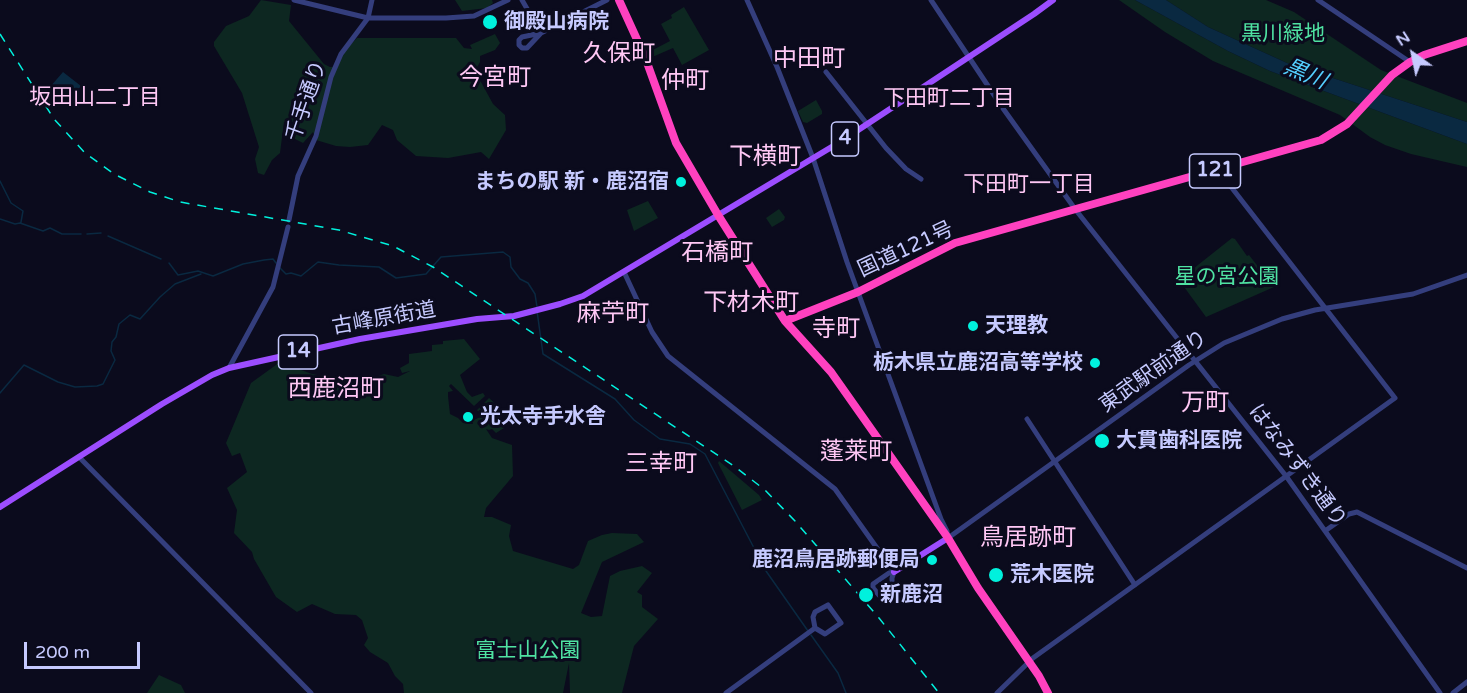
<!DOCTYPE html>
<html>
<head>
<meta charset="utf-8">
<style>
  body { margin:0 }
  #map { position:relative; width:1467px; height:693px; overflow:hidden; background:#0b0b1d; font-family:"Varela Round",sans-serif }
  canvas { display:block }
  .north { position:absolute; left:1383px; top:24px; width:60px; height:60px; -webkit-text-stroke:4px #0b0b1d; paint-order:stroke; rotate:327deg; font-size:16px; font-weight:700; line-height:24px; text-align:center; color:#c6caff }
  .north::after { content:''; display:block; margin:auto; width:21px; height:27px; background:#c6caff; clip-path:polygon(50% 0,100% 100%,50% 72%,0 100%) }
  .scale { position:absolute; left:24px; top:642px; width:116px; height:27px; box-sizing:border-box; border:3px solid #c6caff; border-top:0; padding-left:8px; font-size:18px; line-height:21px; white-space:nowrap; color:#c6caff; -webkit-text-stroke:4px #0b0b1d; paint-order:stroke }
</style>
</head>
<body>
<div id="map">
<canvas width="1467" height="693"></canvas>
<div class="north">N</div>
<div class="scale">200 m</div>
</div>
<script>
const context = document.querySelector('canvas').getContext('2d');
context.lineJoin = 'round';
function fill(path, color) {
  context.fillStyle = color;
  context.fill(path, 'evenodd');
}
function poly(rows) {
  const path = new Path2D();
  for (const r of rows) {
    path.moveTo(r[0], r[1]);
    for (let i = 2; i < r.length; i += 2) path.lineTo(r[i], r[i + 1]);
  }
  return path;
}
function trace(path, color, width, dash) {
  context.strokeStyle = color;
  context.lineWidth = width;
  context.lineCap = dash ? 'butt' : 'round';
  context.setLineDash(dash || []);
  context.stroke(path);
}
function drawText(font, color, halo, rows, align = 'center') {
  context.font = font + ' "Varela Round","Noto Sans JP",sans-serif';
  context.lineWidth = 6;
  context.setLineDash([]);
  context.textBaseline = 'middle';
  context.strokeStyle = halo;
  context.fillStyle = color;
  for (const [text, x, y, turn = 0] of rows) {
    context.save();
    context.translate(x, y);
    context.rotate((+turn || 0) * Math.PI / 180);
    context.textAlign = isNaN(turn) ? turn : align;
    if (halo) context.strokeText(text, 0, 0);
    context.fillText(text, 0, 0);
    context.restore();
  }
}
fill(poly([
  [261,0,291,5,289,21,324,64,330,67,335,67,346,49,357,38,456,38,464,48,472,49,470,45,495,34,500,43,495,50,480,56,480,62,475,71,493,104,505,115,506,130,489,159,481,152,448,158,416,156,397,140,393,130,382,125,368,145,350,147,336,146,316,140,313,132,303,143,293,138,294,122,284,122,280,153,272,160,264,175,258,173,255,159,259,147,242,93,214,46,214,42,226,26,249,16],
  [455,0,492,0,493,3,487,8,462,11],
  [1119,0,1135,0,1228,51,1270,71,1467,144,1467,167,1411,154,1385,145,1370,137,1340,115,1213,61,1165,32],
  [1166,0,1266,0,1294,12,1381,70,1467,103,1467,122,1287,63,1208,27],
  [684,7,709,50,682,65,673,48,650,58,647,53,670,41,661,24,672,18,671,15],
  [816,100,822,111,822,114,807,123,803,122,798,111],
  [648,201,658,218,634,231,627,210],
  [779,209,785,217,784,220,772,227,766,218],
  [1232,238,1235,239,1247,256,1249,255,1274,287,1206,317,1179,280],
  [464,339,480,359,460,375,467,392,472,397,483,393,485,396,474,406,451,384,449,386,453,391,448,392,448,396,450,414,458,418,463,423,473,424,472,421,482,416,477,410,489,398,500,408,493,414,504,428,496,433,492,429,489,430,486,429,492,438,512,445,513,476,486,508,484,517,492,517,511,525,509,536,513,551,573,569,579,565,588,541,602,535,612,533,637,534,644,542,602,562,581,613,591,617,602,616,610,576,620,571,642,566,652,573,637,592,642,595,642,607,658,619,634,646,622,693,570,693,569,663,563,693,404,693,403,684,395,676,388,663,370,652,364,645,368,638,362,620,356,615,335,614,312,604,297,612,276,597,254,559,252,552,234,533,237,510,227,488,247,472,240,453,232,456,226,443,251,383,280,362,312,374,350,381,369,379,384,374,398,377,410,371,402,373,400,368,409,363,409,354,432,351,432,345,443,344,443,341],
  [719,461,759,495,762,500,742,510,718,463],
  [159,675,181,685,185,693,147,693]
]), '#0d2721');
fill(poly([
  [1135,0,1166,0,1208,27,1287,63,1467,122,1467,144,1270,71,1228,51],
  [63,72,81,86,67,102,50,87]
]), '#0a2941');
trace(poly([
  [0,181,11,203,23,211,21,222],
  [0,219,15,224,20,223,43,231,50,228,62,234,81,234],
  [87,234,101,233],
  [108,236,161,259],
  [169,263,178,275,198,271,213,276,243,264,264,260,273,259,276,263],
  [279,267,286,274,291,273,301,276,318,262,339,265,379,267,396,278,426,274,441,257,503,252,510,257,511,267,520,279,528,283,535,294,537,307],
  [537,311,543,354,615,399,634,420,660,439,690,444,705,454,766,571,808,631],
  [0,393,24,365,58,382,75,387,97,386,103,384,115,360,111,351,112,342,116,337,119,324,130,315,140,319,160,297,175,284,201,274],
  [811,635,838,673,846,693]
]), '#0a2941', 1.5);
trace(poly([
  [294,0,368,18,446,18,474,16,508,0],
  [522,0,541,33],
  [747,0,777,67,813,158,847,262,941,519,947,531,948,538,1189,365,1224,343,1282,319,1315,310,1413,294,1467,275],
  [931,0,1002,107,1075,209,1286,476,1440,693],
  [1318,0,1410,62],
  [541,33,527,48,522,48,519,45,519,40,522,37,541,33,607,0],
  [826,72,886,148,906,169,921,179],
  [289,220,298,176,316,136,331,77,341,54,368,18,372,0],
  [624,272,652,332,668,356,835,489,894,572],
  [229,368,273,287,288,227],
  [1027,419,1135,585],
  [79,457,311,693],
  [1325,531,1349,514,1357,512,1467,568],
  [894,572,892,578,892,589,883,595,879,595,873,588,873,584,889,573,894,572],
  [828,605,841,623,825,634,815,628,813,617,815,612,828,605],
  [726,693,815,628],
  [997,693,1033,658,1395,398,1218,170],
  [1453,693,1467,682]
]), '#343e7d', 5);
trace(poly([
  [0,507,162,404,212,375,229,368,360,339,477,319,514,316,560,304,583,296,840,142,1034,14,1053,0],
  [894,572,948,538]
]), '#9c4dff', 6);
trace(poly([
  [619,0,645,57,676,143,718,215,785,321,831,372,948,538,978,588,1039,676,1048,693],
  [785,321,858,292,955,243,1321,140,1347,124,1392,75,1410,62,1424,55,1467,41]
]), '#ff41bf', 8);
trace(poly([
  [0,34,54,119,85,153,114,174,150,192,180,202,339,230,393,246,433,267,734,466,765,490,795,521,879,618,939,693]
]), '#00f1dd', 1.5, [9, 8]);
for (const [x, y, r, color] of [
  [490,22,8,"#00f1dd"],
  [681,182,6,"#00f1dd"],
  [973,326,6,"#00f1dd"],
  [1095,363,6,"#00f1dd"],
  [468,417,6,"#00f1dd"],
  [1102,441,8,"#00f1dd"],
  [932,560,6,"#00f1dd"],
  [996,575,8,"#00f1dd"],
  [866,595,8,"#00f1dd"]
]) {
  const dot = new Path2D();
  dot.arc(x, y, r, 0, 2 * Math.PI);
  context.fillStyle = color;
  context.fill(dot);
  trace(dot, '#0b0b1d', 2);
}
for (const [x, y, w] of [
  [845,139,27],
  [1215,171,51],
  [298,352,39]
]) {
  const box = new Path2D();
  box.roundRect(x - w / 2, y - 17, w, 34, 4.5);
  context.fillStyle = '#0b0b1d';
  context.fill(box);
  trace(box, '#c6caff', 1.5);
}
drawText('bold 20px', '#c6caff', null, [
  ["4",845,139],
  ["121",1215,171],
  ["14",298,352]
]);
drawText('bold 21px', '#c6caff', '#0b0b1d', [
  ["御殿山病院",504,22],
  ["まちの駅 新・鹿沼宿",669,182,"right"],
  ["天理教",985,326],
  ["栃木県立鹿沼高等学校",1083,363,"right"],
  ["光太寺手水舎",480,417],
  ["大貫歯科医院",1116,441],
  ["鹿沼鳥居跡郵便局",920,560,"right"],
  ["荒木医院",1010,575],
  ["新鹿沼",880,595]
], 'left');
drawText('21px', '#4fe2a2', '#0b0b1d', [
  ["黒川緑地",1283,34],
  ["星の宮公園",1227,277],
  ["富士山公園",528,651]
]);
drawText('21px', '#c6caff', '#0b0b1d', [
  ["千手通り",307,101,-71],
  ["国道121号",906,250,-25],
  ["古峰原街道",384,319,-10],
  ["東武駅前通り",1154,372,-35],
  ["はなみずき通り",1297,466,53]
]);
drawText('italic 22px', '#54cfff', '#0b0b1d', [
  ["黒川",1305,75,23]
]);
drawText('22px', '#ffc8f5', '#0b0b1d', [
  ["坂田山二丁目",95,98],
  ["下田町二丁目",949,99],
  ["下田町一丁目",1029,185]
]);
drawText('24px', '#ffc8f5', '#0b0b1d', [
  ["久保町",619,55],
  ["中田町",809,60],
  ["今宮町",495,79],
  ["仲町",685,82],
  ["下横町",765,158],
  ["石橋町",717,254],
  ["下材木町",751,304],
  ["麻苧町",613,315],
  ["寺町",836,330],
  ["西鹿沼町",336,390],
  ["万町",1205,404],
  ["蓬莱町",856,453],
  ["三幸町",661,465],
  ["鳥居跡町",1028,539]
]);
</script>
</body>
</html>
